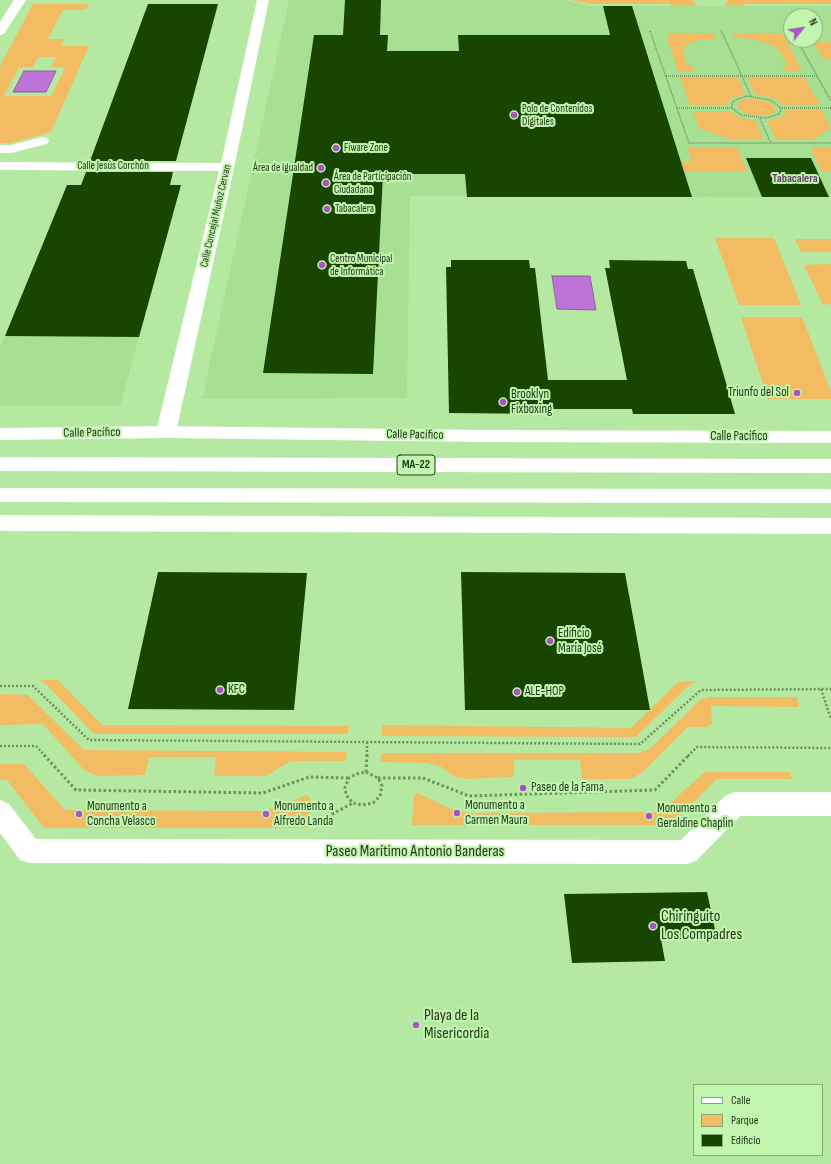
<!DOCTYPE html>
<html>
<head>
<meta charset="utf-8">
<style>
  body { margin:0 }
  #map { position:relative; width:831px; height:1164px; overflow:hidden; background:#b5e9a2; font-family:"Sofia Sans Condensed",sans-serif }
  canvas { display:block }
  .legend { position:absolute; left:693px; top:1084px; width:130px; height:72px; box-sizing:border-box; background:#c2f6af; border:1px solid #83aa74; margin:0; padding:5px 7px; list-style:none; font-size:12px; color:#24391c }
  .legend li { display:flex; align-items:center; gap:8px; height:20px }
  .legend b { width:20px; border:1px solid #83aa74 }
  .north { position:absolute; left:783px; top:8px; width:40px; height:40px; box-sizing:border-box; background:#c2f6af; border:1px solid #83aa74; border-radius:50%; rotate:60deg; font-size:11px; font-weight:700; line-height:16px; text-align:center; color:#24391c }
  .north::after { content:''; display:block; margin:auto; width:14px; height:18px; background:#a854c3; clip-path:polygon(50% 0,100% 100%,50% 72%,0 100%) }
</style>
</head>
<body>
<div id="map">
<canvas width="831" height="1164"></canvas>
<ul class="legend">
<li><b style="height:5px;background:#fff"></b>Calle</li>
<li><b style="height:11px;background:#f3bb62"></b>Parque</li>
<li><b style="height:11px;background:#184500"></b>Edificio</li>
</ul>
<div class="north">N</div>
</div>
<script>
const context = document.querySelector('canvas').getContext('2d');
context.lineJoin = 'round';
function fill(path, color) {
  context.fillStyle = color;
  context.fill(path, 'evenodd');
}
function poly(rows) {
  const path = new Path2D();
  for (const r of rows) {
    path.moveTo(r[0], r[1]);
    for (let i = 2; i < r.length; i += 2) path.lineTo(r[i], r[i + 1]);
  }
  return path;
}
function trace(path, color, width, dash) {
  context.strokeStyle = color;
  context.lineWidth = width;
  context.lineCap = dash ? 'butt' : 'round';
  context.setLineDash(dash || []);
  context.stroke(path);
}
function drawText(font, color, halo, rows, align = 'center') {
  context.font = font + ' "Sofia Sans Condensed",sans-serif';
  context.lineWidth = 4;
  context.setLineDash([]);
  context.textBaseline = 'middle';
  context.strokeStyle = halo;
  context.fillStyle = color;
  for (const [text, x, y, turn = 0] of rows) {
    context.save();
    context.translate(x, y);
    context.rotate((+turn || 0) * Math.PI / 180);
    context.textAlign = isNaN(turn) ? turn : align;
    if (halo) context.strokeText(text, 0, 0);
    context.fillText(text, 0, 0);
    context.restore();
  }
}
fill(poly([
  [289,0,563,0,589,6,831,6,831,197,410,196,407,398,202,399],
  [791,16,815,16,815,40,791,40],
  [67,185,181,185,120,406,0,406,0,348]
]), '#a8e093');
fill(poly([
  [571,0,692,0,698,6,671,6,670,4,590,4],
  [728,0,831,0,831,4,744,4,745,6,725,6,725,3],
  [33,4,89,4,86,10,63,10,48,39,64,39,61,46,89,46,51,132,11,143,0,143,0,66],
  [38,57,56,57,51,67,65,68,51,96,4,96,19,67,33,67],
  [666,33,715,33,717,38,699,40,686,45,683,52,687,65,693,65,695,72,678,72],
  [732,33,783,33,802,72,786,72,782,65,788,65,780,52,771,45,756,40,734,37],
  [813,42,831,42,831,60,824,60],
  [680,78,738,78,745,94,733,98,728,101,727,105,690,105],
  [747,78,805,78,820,105,783,105,776,99,755,94],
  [753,98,769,102,775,107,776,110,774,113,766,116,754,116,743,112,737,107,737,104,742,100],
  [786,110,822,110,831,128,812,140,776,140,767,121,780,118,785,114],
  [693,111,729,111,741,118,756,121,763,139,728,139,699,128],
  [687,147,737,147,747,171,650,171,647,162,692,162],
  [810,147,831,147,831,171,821,171],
  [715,238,774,238,801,305,739,305],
  [795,239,831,239,831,252,801,252],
  [831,264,831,304,823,305,804,265],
  [741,317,802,317,831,391,831,399,768,399],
  [39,680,58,680,102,725,349,726,348,734,94,734,47,685],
  [698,681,687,687,636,737,382,736,382,725,631,728,678,682],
  [0,694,28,695,84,750,347,752,346,761,291,761,266,776,214,776,216,757,149,757,145,775,99,776,85,771,43,724,0,725],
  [711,697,797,697,799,707,711,706,712,724,707,727,688,727,642,773,630,779,582,779,580,760,514,760,514,777,466,779,455,777,440,766,426,763,381,762,381,753,638,753,650,749,701,699],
  [0,764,24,764,65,810,262,811,280,806,307,795,311,799,308,828,44,828,7,780,0,780],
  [705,772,790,772,792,779,717,779,672,825,412,825,414,795,418,793,451,809,470,813,660,812]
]), '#f3bb62');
const water = poly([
  [24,71,56,71,46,92,13,92,24,71],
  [552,276,590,276,596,310,557,309,552,276]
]);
fill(water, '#be73d7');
trace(water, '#90629f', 1);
fill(poly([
  [345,0,381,0,380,35,388,35,387,51,459,51,458,35,610,35,603,6,632,6,692,197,467,197,465,174,383,174,373,374,263,373,314,35,343,35],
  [148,4,218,4,176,161,90,161],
  [746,158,811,158,829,197,762,197],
  [86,172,173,172,170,185,181,185,139,337,5,336,67,185,81,185],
  [451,260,529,260,530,268,535,268,548,380,627,380,605,268,610,268,609,260,686,261,688,269,693,269,735,414,633,414,632,409,551,409,552,414,449,413,446,267,451,267],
  [158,572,307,573,294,710,128,709],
  [461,572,625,573,650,710,465,710],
  [707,892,717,939,661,939,665,961,572,963,564,894]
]), '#184500');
trace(poly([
  [721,30,751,96],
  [650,31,689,143,831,143],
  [797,40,831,101],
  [666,76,817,76],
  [747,96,770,100,780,107,781,111,779,114,766,118,741,115,732,108,732,103,735,100,747,96],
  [677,108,732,108],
  [780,108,831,108],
  [760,119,771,143]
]), '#6d915f', 1.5, [1, 1]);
trace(poly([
  [0,686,33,686,89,740,640,744,701,690,831,689],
  [821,689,831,719],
  [0,746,36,746,45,756],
  [367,756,367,743],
  [688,756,697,747,831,748]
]), '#6d915f', 2.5, [2, 2]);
trace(poly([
  [44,755,76,790,263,793,309,777,349,778],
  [366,772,378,778,382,786,380,796,373,803,362,805,353,803,346,795,345,787,349,778,356,774,366,772],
  [366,772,367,755],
  [378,778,423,778,469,796,655,790,689,755],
  [323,819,353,803]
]), '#6d915f', 3, [2.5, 2.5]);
fill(poly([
  [14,0,26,0,4,34,0,35,0,22,14,0],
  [257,0,269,0,231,182,176,432,173,437,166,438,159,437,156,432,219,171,0,170,0,162,221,163,257,0],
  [42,137,47,138,49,141,47,144,11,153,0,153,0,145,11,145,42,137],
  [734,792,831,792,831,816,740,816,696,861,687,864,29,863,20,860,0,833,0,800,9,804,36,839,681,840,725,796,734,792]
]), '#fff');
fill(poly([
  [166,426,481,430,831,431,831,443,481,442,166,438,0,440,0,428,166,426],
  [0,457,831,459,831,473,0,471,0,457],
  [0,488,831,489,831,503,0,502,0,488],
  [0,515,831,518,831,534,0,531,0,515]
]), '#fff');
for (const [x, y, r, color] of [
  [514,115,4,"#a854c3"],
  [336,148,4,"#a854c3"],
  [321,168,4,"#a854c3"],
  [326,183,4,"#a854c3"],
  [327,209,4,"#a854c3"],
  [322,265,4,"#a854c3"],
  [797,393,4,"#a854c3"],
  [503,402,4,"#a854c3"],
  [550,641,4,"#a854c3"],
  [220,690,4,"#a854c3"],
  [517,692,4,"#a854c3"],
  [523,788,4,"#a854c3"],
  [457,813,4,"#a854c3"],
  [79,814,4,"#a854c3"],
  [266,814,4,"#a854c3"],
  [649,816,4,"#a854c3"],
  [653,926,4,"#a854c3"],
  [416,1025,4,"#a854c3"]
]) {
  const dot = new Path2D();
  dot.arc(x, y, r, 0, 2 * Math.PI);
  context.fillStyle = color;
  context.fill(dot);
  trace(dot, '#c2f6af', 1.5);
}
drawText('11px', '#24391c', '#c2f6af', [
  ["Polo de Contenidos",522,109],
  ["Digitales",522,122],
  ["Fiware Zone",344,148],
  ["Área de Igualdad",313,168,"right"],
  ["Área de Participación",334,177],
  ["Ciudadana",334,190],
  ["Tabacalera",335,209],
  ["Centro Municipal",330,259],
  ["de Informática",330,272]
], 'left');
drawText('11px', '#24391c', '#c2f6af', [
  ["Calle Jesús Corchón",113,166],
  ["Calle Concejal Muñoz Cervan",216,216,-77]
]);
drawText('bold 12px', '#663c73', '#c2f6af', [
  ["Tabacalera",795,179]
]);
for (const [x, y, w] of [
  [416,465,38]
]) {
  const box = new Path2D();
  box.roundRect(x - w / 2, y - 10, w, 20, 3);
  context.fillStyle = '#c2f6af';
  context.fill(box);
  trace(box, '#24391c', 1);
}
drawText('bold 12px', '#24391c', null, [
  ["MA-22",416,465]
]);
drawText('13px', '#24391c', '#c2f6af', [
  ["Triunfo del Sol",789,393,"right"],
  ["Brooklyn",511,395],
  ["Fixboxing",511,410],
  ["Edificio",558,634],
  ["María José",558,649],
  ["KFC",228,690],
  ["ALE-HOP",525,692],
  ["Paseo de la Fama",531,788],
  ["Monumento a",465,806],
  ["Carmen Maura",465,821],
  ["Monumento a",87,807],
  ["Concha Velasco",87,822],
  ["Monumento a",274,807],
  ["Alfredo Landa",274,822],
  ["Monumento a",657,809],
  ["Geraldine Chaplin",657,824]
], 'left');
drawText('13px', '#24391c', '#c2f6af', [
  ["Calle Pacífico",92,433,-1],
  ["Calle Pacífico",415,435,1],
  ["Calle Pacífico",739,437]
]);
drawText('16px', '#24391c', '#c2f6af', [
  ["Paseo Marítimo Antonio Banderas",415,852]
]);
drawText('16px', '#24391c', '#c2f6af', [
  ["Chiringuito",661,917],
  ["Los Compadres",661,935],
  ["Playa de la",424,1016],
  ["Misericordia",424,1034]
], 'left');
</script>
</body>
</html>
